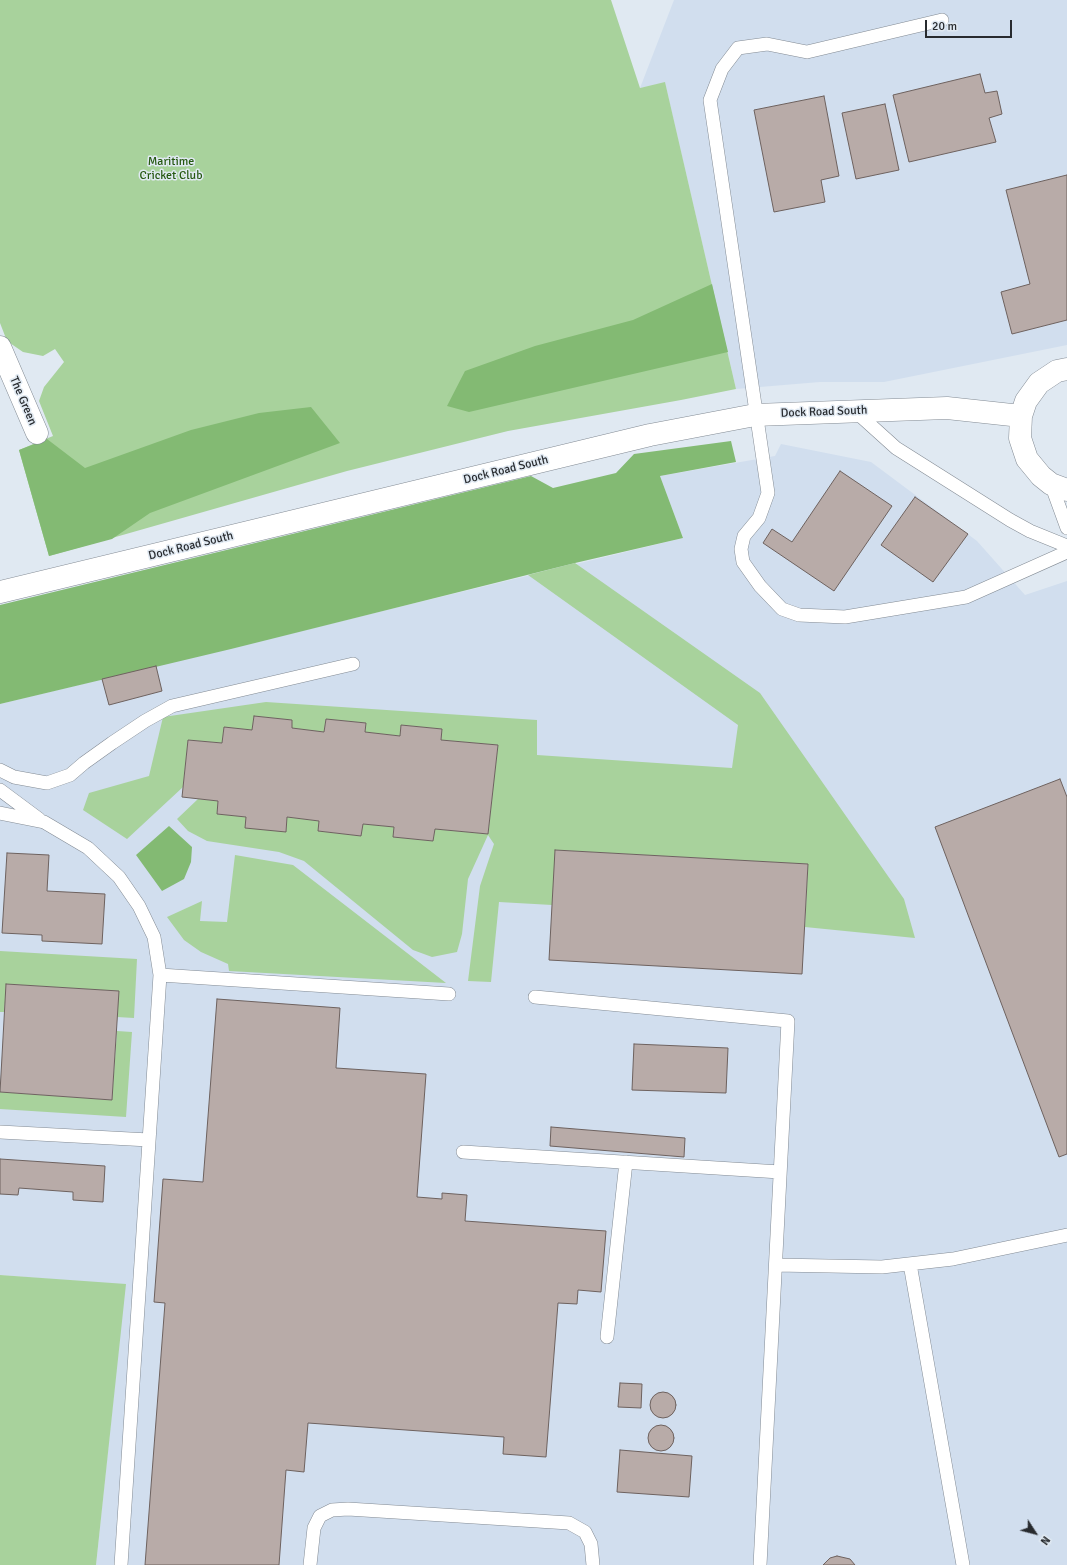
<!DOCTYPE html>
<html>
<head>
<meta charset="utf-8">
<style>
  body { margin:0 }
  #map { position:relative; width:1067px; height:1565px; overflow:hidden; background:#e0e9f2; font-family:Signika,sans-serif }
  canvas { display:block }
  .north { position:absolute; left:1015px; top:1513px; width:40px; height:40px; -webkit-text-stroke:3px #e0e9f2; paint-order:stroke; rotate:126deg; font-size:11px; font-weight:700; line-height:16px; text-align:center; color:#282b2f }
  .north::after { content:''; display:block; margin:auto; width:14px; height:18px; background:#282b2f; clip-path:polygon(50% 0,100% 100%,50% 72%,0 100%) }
  .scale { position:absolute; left:925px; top:20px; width:87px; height:18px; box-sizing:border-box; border:2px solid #282b2f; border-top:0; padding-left:5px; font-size:12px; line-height:14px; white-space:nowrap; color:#282b2f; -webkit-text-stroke:3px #e0e9f2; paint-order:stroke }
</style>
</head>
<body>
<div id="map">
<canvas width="1067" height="1565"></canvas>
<div class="north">N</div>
<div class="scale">20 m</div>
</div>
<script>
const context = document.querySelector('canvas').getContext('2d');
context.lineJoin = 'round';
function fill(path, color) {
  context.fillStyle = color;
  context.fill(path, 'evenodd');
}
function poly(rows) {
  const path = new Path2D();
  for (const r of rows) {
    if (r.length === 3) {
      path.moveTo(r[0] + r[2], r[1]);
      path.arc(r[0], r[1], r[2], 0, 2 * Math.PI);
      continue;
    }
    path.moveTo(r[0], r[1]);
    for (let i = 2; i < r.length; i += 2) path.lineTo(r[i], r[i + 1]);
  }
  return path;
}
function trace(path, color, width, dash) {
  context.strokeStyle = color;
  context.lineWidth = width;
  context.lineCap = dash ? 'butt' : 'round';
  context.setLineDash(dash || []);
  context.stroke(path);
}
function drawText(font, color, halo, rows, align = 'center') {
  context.font = font + ' Signika,sans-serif';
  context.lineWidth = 3;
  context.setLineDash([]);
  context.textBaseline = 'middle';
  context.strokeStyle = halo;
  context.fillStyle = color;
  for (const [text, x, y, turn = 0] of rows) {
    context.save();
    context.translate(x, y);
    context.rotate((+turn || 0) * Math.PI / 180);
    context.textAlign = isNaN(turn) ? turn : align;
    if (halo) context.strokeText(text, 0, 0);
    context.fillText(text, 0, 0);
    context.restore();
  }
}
fill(poly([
  [674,0,1067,0,1067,345,884,382,820,382,736,389,665,83,640,88],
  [781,444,871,462,977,541,1025,595,1067,581,1067,1565,96,1565,125,1285,0,1275,0,704,683,538,660,476,775,456]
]), '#d1deee');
fill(poly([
  [0,0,611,0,640,88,665,82,736,389,681,400,508,431,347,471,49,556,19,450,53,436,39,401,44,387,64,362,55,349,43,356,23,352,7,341,0,323],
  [575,563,760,693,904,899,915,938,805,927,808,864,556,850,552,905,499,902,491,982,468,981,480,886,494,844,488,835,468,879,462,934,457,952,432,957,413,950,304,861,279,852,207,841,188,831,177,819,198,799,218,801,217,814,246,817,286,832,287,817,319,821,318,831,361,836,363,824,394,827,393,837,433,841,435,829,488,834,498,745,441,740,442,729,401,725,400,736,365,732,366,723,326,719,324,732,292,728,292,720,254,716,252,730,224,727,222,743,188,740,183,787,127,839,83,810,89,793,149,776,163,717,266,702,537,720,537,755,732,768,738,725,528,575],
  [235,855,293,865,446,983,229,971,228,964,201,952,184,940,167,917,202,901,200,921,227,922],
  [0,951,137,959,134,1018,117,1017,118,991,7,984,4,1012,0,1012],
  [117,1031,132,1032,126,1117,0,1109,0,1092,112,1100],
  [0,1275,126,1284,96,1565,0,1565]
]), '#a8d29c');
fill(poly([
  [712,284,728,352,469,412,447,406,465,371,535,346,633,320],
  [311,407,340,443,150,513,112,539,49,556,19,450,47,439,85,468,191,430,259,413],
  [731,441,736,462,660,476,683,538,575,563,231,649,0,704,0,605,531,476,553,488,616,473,634,454],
  [169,826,192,847,191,862,184,879,162,891,136,855]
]), '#83ba73');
const building = poly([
  [980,74,985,93,997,91,1002,114,989,118,996,142,909,162,893,95,980,74],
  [824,96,839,176,821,180,825,202,774,212,754,110,824,96],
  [885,104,899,170,856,179,842,113,885,104],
  [1067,175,1067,320,1012,334,1001,292,1030,284,1006,190,1067,175],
  [840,471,892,506,834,591,763,543,772,529,792,542,840,471],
  [915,497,968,534,933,582,881,545,915,497],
  [156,666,162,691,109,705,102,679,156,666],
  [254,716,292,720,292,728,324,732,326,719,366,723,365,732,400,736,401,725,442,729,441,740,498,745,488,834,435,829,433,841,393,837,394,827,363,824,361,836,318,831,319,821,287,817,286,832,245,828,246,817,217,814,218,801,182,797,188,740,222,743,224,727,252,730,254,716],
  [1060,779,1067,797,1067,1154,1059,1157,935,827,1060,779],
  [555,850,808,864,802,974,549,960,555,850],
  [7,853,49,855,47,891,105,894,102,944,42,941,42,935,2,933,7,853],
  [6,984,119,991,112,1100,0,1092,6,984],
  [217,999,340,1008,336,1068,426,1074,417,1197,442,1199,442,1193,467,1195,465,1221,606,1231,601,1292,578,1290,577,1304,558,1303,546,1457,503,1454,504,1437,308,1423,304,1472,286,1470,279,1565,145,1565,165,1303,154,1302,163,1179,203,1182,217,999],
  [634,1044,728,1048,726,1093,632,1090,634,1044],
  [551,1127,685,1138,684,1157,550,1146,551,1127],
  [0,1159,105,1166,103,1202,73,1200,73,1192,19,1188,18,1195,0,1194,0,1159],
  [620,1383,642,1384,641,1408,618,1407,620,1383],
  [663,1405,13],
  [661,1438,13],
  [620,1450,692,1456,689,1497,617,1492,620,1450],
  [837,1556,850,1559,855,1565,823,1565,830,1558,837,1556]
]);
fill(building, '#b8aba8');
trace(building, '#6e625f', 1);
const lane = poly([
  [942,20,807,52,767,44,738,48,722,69,710,100,768,493,759,518,744,536,741,549,743,562,760,586,782,609,799,615,845,617,966,597,1067,552],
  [855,411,896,448,1010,520,1030,531,1067,546],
  [1051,484,1067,528],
  [0,770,14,777,47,783,70,775,84,763,112,743,145,721,172,706,353,664],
  [0,790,39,819],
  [0,813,44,822,88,848,119,877,139,906,154,937,160,975,121,1565],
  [160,975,449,994],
  [535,997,788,1021,760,1565],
  [0,1132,149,1140],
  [463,1152,780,1172],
  [910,1264,963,1565],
  [776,1265,882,1267,953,1259,1067,1235],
  [607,1337,626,1162],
  [310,1565,314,1528,320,1516,332,1510,348,1509,569,1523,585,1532,591,1544,593,1565]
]);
const street = poly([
  [0,347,37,433],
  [1067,369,1057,371,1039,383,1026,401,1021,416,1020,438,1027,459,1041,476,1051,484,1067,490],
  [0,592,650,435,755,415,947,408,1021,416]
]);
trace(lane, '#838b94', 14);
trace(street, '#838b94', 23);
trace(lane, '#fff', 13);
trace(street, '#fff', 22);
drawText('12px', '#255810', '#e0e9f2', [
  ["Maritime",171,162],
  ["Cricket Club",171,176]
]);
drawText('12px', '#282b2f', '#e0e9f2', [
  ["The Green",23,401,67],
  ["Dock Road South",824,412,-2],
  ["Dock Road South",506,470,-14],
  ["Dock Road South",191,546,-14]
]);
</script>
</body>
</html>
